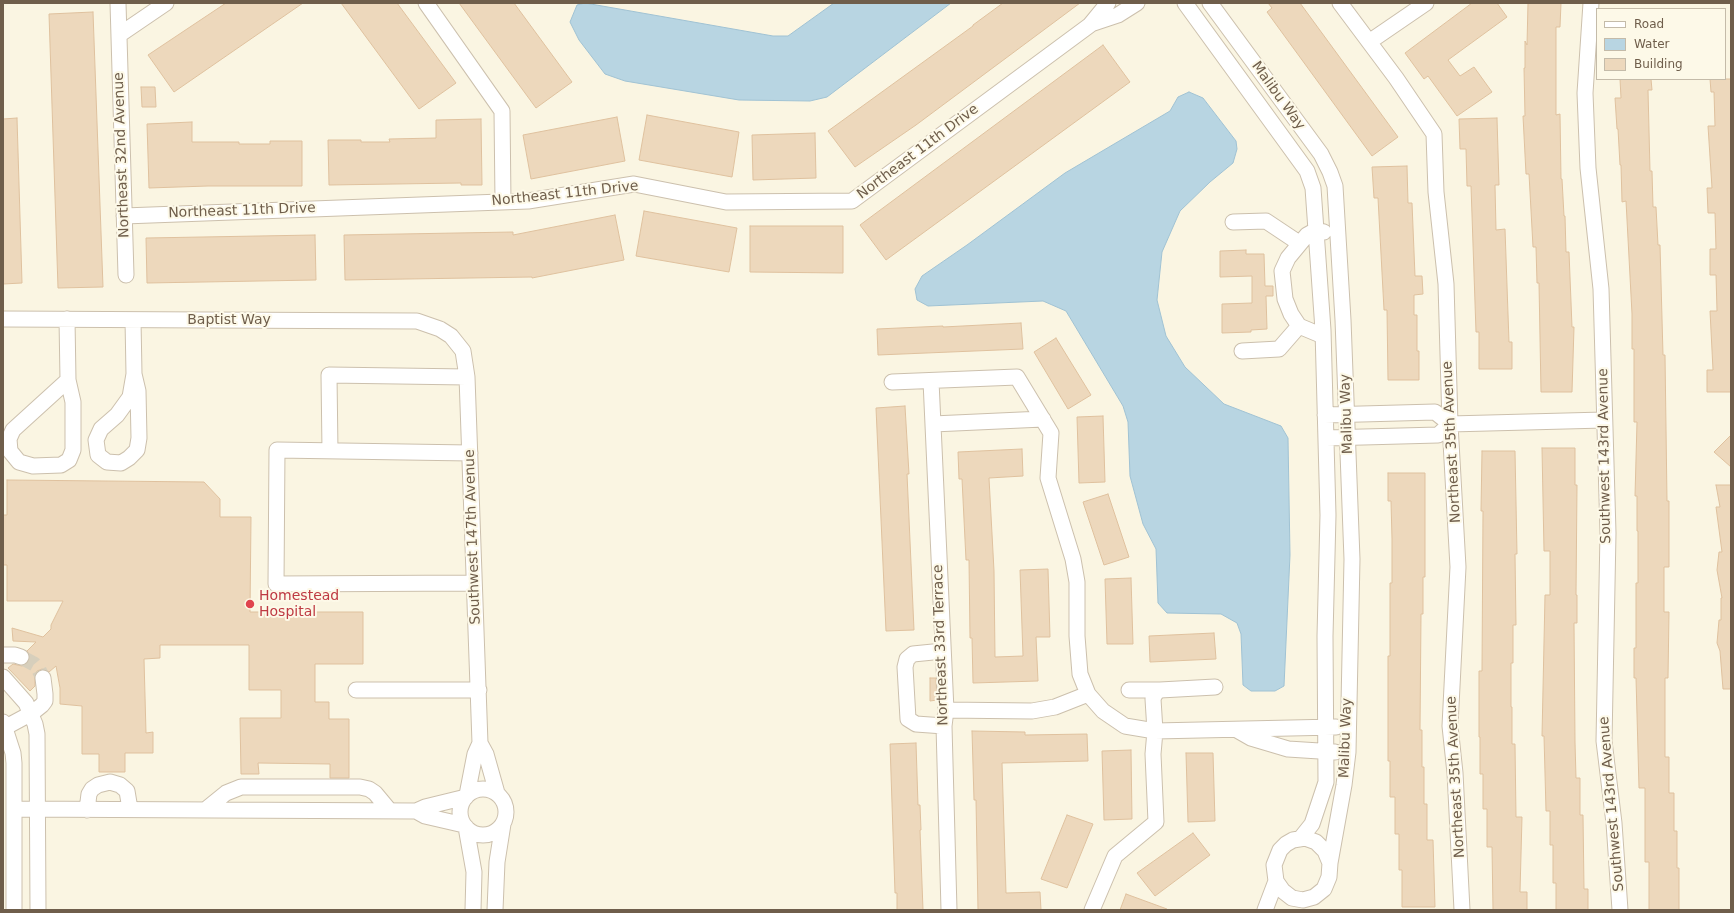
<!DOCTYPE html>
<html>
<head>
<meta charset="utf-8">
<style>
  body { margin:0 }
  #map { position:relative; width:1734px; height:913px; overflow:hidden; background:#faf5e2; font-family:"DejaVu Sans",sans-serif }
  canvas { display:block }
  .frame { position:absolute; inset:0; border:4px solid #6f5e4b; pointer-events:none }
  .legend { position:absolute; left:1596px; top:8px; width:130px; height:72px; box-sizing:border-box; background:#fdf9e8; border:1px solid #c4bba9; margin:0; padding:5px 7px; list-style:none; font-size:12px; color:#6f5e4b }
  .legend li { display:flex; align-items:center; gap:8px; height:20px }
  .legend b { width:20px; border:1px solid #c4bba9 }
</style>
</head>
<body>
<div id="map">
<canvas width="1734" height="913"></canvas>
<div class="frame"></div>
<ul class="legend">
<li><b style="height:5px;background:#fff"></b>Road</li>
<li><b style="height:11px;background:#b8d5e2"></b>Water</li>
<li><b style="height:11px;background:#edd8bc"></b>Building</li>
</ul>
</div>
<script>
const context = document.querySelector('canvas').getContext('2d');
context.lineJoin = 'round';
function fill(path, color) {
  context.fillStyle = color;
  context.fill(path, 'evenodd');
}
function poly(rows) {
  const path = new Path2D();
  for (const r of rows) {
    if (r.length === 3) {
      path.moveTo(r[0] + r[2], r[1]);
      path.arc(r[0], r[1], r[2], 0, 2 * Math.PI);
      continue;
    }
    path.moveTo(r[0], r[1]);
    for (let i = 2; i < r.length; i += 2) path.lineTo(r[i], r[i + 1]);
  }
  return path;
}
function trace(path, color, width, dash) {
  context.strokeStyle = color;
  context.lineWidth = width;
  context.lineCap = dash ? 'butt' : 'round';
  context.setLineDash(dash || []);
  context.stroke(path);
}
function drawText(font, color, halo, rows, align = 'center') {
  context.font = font + ' "DejaVu Sans",sans-serif';
  context.lineWidth = 4;
  context.setLineDash([]);
  context.textBaseline = 'middle';
  context.strokeStyle = halo;
  context.fillStyle = color;
  for (const [text, x, y, turn = 0] of rows) {
    context.save();
    context.translate(x, y);
    context.rotate((+turn || 0) * Math.PI / 180);
    context.textAlign = isNaN(turn) ? turn : align;
    if (halo) context.strokeText(text, 0, 0);
    context.fillText(text, 0, 0);
    context.restore();
  }
}
const water = poly([
  [585,3,773,36,788,36,834,3,951,3,827,97,810,101,739,100,625,81,605,74,579,40,570,22,577,5,585,3],
  [1189,92,1203,98,1236,141,1237,149,1233,163,1210,182,1180,211,1162,252,1157,300,1166,336,1185,367,1224,404,1281,426,1288,438,1290,555,1284,686,1275,691,1251,691,1243,685,1241,634,1237,623,1221,614,1167,613,1158,603,1156,549,1143,524,1130,476,1128,422,1123,406,1066,311,1043,301,928,306,917,300,915,289,922,276,967,245,1065,173,1170,111,1178,97,1189,92]
]);
fill(water, '#b8d5e2');
trace(water, '#a0c2d3', 1);
const building = poly([
  [226,3,303,3,174,92,148,55,226,3],
  [341,3,397,3,456,83,419,109,341,3],
  [459,3,514,3,572,82,536,108,459,3],
  [1003,3,1080,3,916,125,855,167,828,131,973,26,973,25,1003,3],
  [1268,3,1300,3,1398,137,1372,156,1267,12,1272,8,1268,3],
  [1472,3,1497,3,1507,17,1448,60,1460,76,1474,67,1492,92,1457,116,1428,76,1424,79,1405,53,1472,3],
  [1528,3,1561,3,1560,27,1556,27,1556,115,1560,114,1561,179,1562,179,1564,216,1565,216,1566,252,1569,252,1572,327,1574,327,1572,392,1541,392,1539,283,1537,283,1536,247,1533,247,1529,174,1526,174,1523,116,1525,116,1524,68,1525,68,1525,41,1527,45,1528,3],
  [93,12,103,287,58,288,49,14,93,12],
  [1103,45,1130,82,886,260,860,225,1103,45],
  [1620,79,1651,79,1652,90,1648,90,1650,171,1652,171,1653,207,1656,207,1658,245,1660,245,1663,355,1665,355,1667,501,1669,501,1669,567,1664,567,1664,612,1669,612,1668,678,1665,678,1665,757,1669,757,1669,793,1674,793,1674,831,1677,831,1677,868,1679,868,1679,910,1649,910,1649,862,1645,862,1645,788,1639,788,1636,678,1634,678,1634,648,1636,648,1636,583,1638,583,1638,531,1637,531,1637,496,1635,496,1637,422,1634,422,1634,349,1632,349,1632,314,1626,201,1622,202,1621,165,1620,165,1618,129,1617,129,1615,98,1621,98,1620,79],
  [1710,79,1731,79,1731,392,1707,392,1707,370,1713,370,1710,311,1717,311,1716,275,1710,275,1710,249,1716,249,1715,213,1708,213,1707,188,1712,188,1708,126,1715,126,1714,92,1711,92,1710,79],
  [141,87,155,87,156,107,142,107,141,87],
  [647,115,739,132,732,177,639,160,647,115],
  [617,117,625,161,531,179,523,135,617,117],
  [17,118,22,283,3,284,3,119,17,118],
  [1497,118,1499,185,1495,185,1496,230,1505,229,1509,342,1512,342,1512,369,1479,369,1479,332,1476,332,1471,186,1467,186,1466,149,1460,149,1459,119,1497,118],
  [481,119,482,185,461,185,461,183,329,185,328,140,361,140,361,142,390,142,389,139,436,138,436,120,481,119],
  [192,122,192,142,239,142,239,144,270,144,270,141,302,141,302,186,208,186,149,188,147,124,192,122],
  [815,133,816,178,753,180,752,135,815,133],
  [1407,166,1408,203,1412,203,1415,276,1422,276,1423,294,1414,295,1414,315,1417,315,1417,351,1419,351,1419,380,1388,380,1387,310,1384,310,1378,198,1374,198,1372,167,1407,166],
  [644,211,737,228,729,272,636,256,644,211],
  [615,215,624,260,532,278,532,277,345,280,344,235,513,232,513,235,615,215],
  [750,226,843,226,843,273,750,272,750,226],
  [315,235,316,280,147,283,146,238,315,235],
  [1246,250,1246,254,1264,254,1265,286,1273,286,1273,296,1266,296,1267,329,1251,330,1251,332,1222,333,1222,304,1252,303,1252,276,1220,277,1220,251,1246,250],
  [1021,323,1023,349,878,355,877,329,943,326,943,327,1021,323],
  [1056,338,1091,395,1068,409,1034,352,1056,338],
  [905,406,909,474,907,474,914,630,886,631,876,408,905,406],
  [1103,416,1105,482,1079,483,1077,417,1103,416],
  [1731,435,1731,467,1714,452,1731,435],
  [1542,448,1575,448,1575,485,1577,485,1576,595,1577,595,1577,623,1574,623,1575,742,1576,778,1580,778,1580,815,1583,815,1584,889,1588,889,1588,910,1556,910,1556,883,1553,883,1553,845,1550,845,1550,811,1546,811,1544,736,1542,736,1545,595,1550,595,1550,551,1544,551,1542,448],
  [1022,449,1023,476,989,478,994,571,995,657,1023,656,1020,570,1048,569,1050,637,1036,637,1038,681,973,683,972,638,970,638,969,560,966,560,962,479,959,479,958,452,1022,449],
  [1482,451,1515,451,1517,554,1515,554,1516,625,1513,625,1513,663,1511,663,1511,707,1512,707,1512,744,1515,744,1516,817,1522,817,1520,892,1527,892,1527,910,1493,910,1492,847,1487,847,1487,809,1483,809,1483,774,1480,774,1480,737,1479,737,1479,671,1482,671,1483,511,1481,511,1482,451],
  [1388,473,1425,473,1425,577,1423,577,1423,614,1421,614,1420,730,1422,730,1422,767,1424,767,1424,804,1427,804,1427,840,1433,840,1435,907,1402,907,1402,870,1399,870,1399,834,1395,834,1395,797,1390,797,1390,761,1388,761,1388,656,1390,656,1390,583,1392,583,1392,539,1391,501,1388,501,1388,473],
  [7,480,204,482,220,499,220,517,251,517,250,612,363,612,363,664,315,664,315,702,329,702,329,719,349,719,349,778,330,778,330,764,258,763,259,774,241,774,240,718,281,718,281,690,249,690,249,645,160,645,160,658,144,659,146,733,153,732,153,753,125,753,125,772,99,772,99,754,82,754,82,706,60,704,60,688,56,666,49,672,42,669,37,671,35,675,35,686,30,691,8,668,13,664,22,666,27,663,30,656,27,651,36,642,13,641,12,628,43,637,51,629,51,625,63,601,7,601,7,565,3,565,3,515,7,515,7,480],
  [1716,485,1731,485,1731,689,1723,689,1720,651,1717,643,1719,620,1721,620,1721,598,1722,598,1717,570,1719,552,1722,552,1716,507,1720,507,1716,485],
  [1108,494,1129,557,1104,565,1083,502,1108,494],
  [1131,578,1133,644,1107,644,1105,579,1131,578],
  [1214,633,1216,659,1150,662,1149,636,1214,633],
  [930,678,936,678,937,700,930,701,930,678],
  [972,731,1025,732,1025,735,1087,734,1088,761,1002,763,1006,893,1040,892,1041,910,978,910,976,800,974,800,972,731],
  [916,743,918,805,920,805,921,830,920,830,923,910,897,910,897,893,895,893,890,744,916,743],
  [1131,750,1132,819,1104,820,1102,751,1131,750],
  [1186,753,1213,753,1215,821,1188,822,1186,753],
  [1067,815,1093,824,1067,888,1041,879,1067,815],
  [1193,833,1210,855,1155,896,1137,873,1193,833],
  [1126,894,1167,909,1167,910,1120,910,1126,894]
]);
fill(building, '#edd8bc');
trace(building, '#dfc19e', 1);
trace(poly([
  [21,657,34,664,39,670,43,678]
]), '#d7cfbc', 15, [15, 8]);
const minor = poly([
  [118,3,126,275],
  [426,3,502,111,503,202],
  [1185,3,1307,171,1313,188,1323,330,1328,515,1325,636,1326,782,1312,824,1300,839],
  [1210,3,1321,154,1330,172,1335,186,1343,320,1352,559,1348,752,1344,785,1330,863],
  [1340,3,1396,78,1434,134,1436,192,1446,284,1450,424,1458,567,1450,726,1455,773,1462,910],
  [1591,3,1585,93,1588,168,1601,289,1608,533,1604,741,1614,823,1620,910],
  [1091,24,1118,15,1137,3],
  [119,35,166,3],
  [1369,42,1426,3],
  [124,216,528,201,634,184,726,202,852,201,1090,25,1108,3],
  [1233,222,1266,221,1299,243],
  [3,319,417,321,440,329,451,336,463,351,467,377,480,743,486,754,497,793],
  [67,319,68,380,73,402,73,450,69,460,61,465,33,466,19,462,10,451,9,439,13,430,68,380],
  [133,320,134,374,130,397,117,415,101,429,96,440,98,455,107,462,121,463,129,458,137,450,139,438,138,391,134,374],
  [1323,336,1299,326,1291,314,1285,299,1282,271,1288,258,1307,235,1316,230,1324,232],
  [1242,351,1279,349,1299,326],
  [931,381,946,710,944,726,949,910],
  [892,382,1017,377,1051,433,1048,478,1073,559,1077,582,1077,636,1080,674,1088,694,1103,711,1125,726,1155,731,1336,727],
  [1325,415,1435,412,1450,424,1604,420],
  [933,424,1043,419],
  [1326,438,1438,435,1450,424],
  [330,451,329,375,467,377],
  [470,453,277,450,276,584,474,583],
  [943,651,913,654,907,659,905,667,908,719,916,724,944,726],
  [3,655,15,655,21,657],
  [3,677,26,703,35,724,37,734,38,910],
  [356,690,479,690],
  [1129,690,1160,690],
  [946,710,1032,711,1055,707,1088,694],
  [3,722,13,753,14,763,14,910],
  [6,727,32,713,42,705,45,701,45,694,43,678],
  [1237,730,1251,738,1288,749,1335,752],
  [483,812,23],
  [467,795,475,754,480,743],
  [14,809,416,811,425,807,466,797],
  [87,810,89,794,92,789,98,785,110,782,120,785,127,791,130,809],
  [205,810,226,793,241,787,360,787,369,789,375,793,390,811],
  [416,811,425,816,464,825],
  [466,827,474,872,473,910],
  [1305,838,1316,842,1325,851,1330,863,1329,877,1324,889,1314,897,1303,900,1292,898,1283,891,1276,881,1274,865,1280,850,1286,844,1293,840,1305,838],
  [495,910,497,862,503,824],
  [1092,910,1115,856,1156,822,1153,754,1155,731,1153,699,1155,694,1160,690,1215,687],
  [1265,910,1276,881]
]);
trace(minor, '#ccc0ad', 17);
trace(minor, '#fff', 15);
for (const [x, y, r, color] of [
  [250,604,5,"#e0444e"]
]) {
  const dot = new Path2D();
  dot.arc(x, y, r, 0, 2 * Math.PI);
  context.fillStyle = color;
  context.fill(dot);
  trace(dot, '#fdf9e8', 1.5);
}
drawText('14px', '#6f5e4b', '#fdf9e8', [
  ["Malibu Way",1278,96,54],
  ["Northeast 11th Drive",918,152,-37],
  ["Northeast 32nd Avenue",122,155,-92],
  ["Northeast 11th Drive",565,194,-6],
  ["Northeast 11th Drive",242,211,-2],
  ["Baptist Way",229,320],
  ["Malibu Way",1347,414,-92],
  ["Northeast 35th Avenue",1452,442,-93],
  ["Southwest 143rd Avenue",1605,456,-91],
  ["Southwest 147th Avenue",473,537,-92],
  ["Northeast 33rd Terrace",941,645,-92],
  ["Malibu Way",1346,738,-88],
  ["Northeast 35th Avenue",1456,777,-93],
  ["Southwest 143rd Avenue",1612,804,-95]
]);
drawText('14px', '#be3a42', '#fdf9e8', [
  ["Homestead",259,596],
  ["Hospital",259,612]
], 'left');
</script>
</body>
</html>
